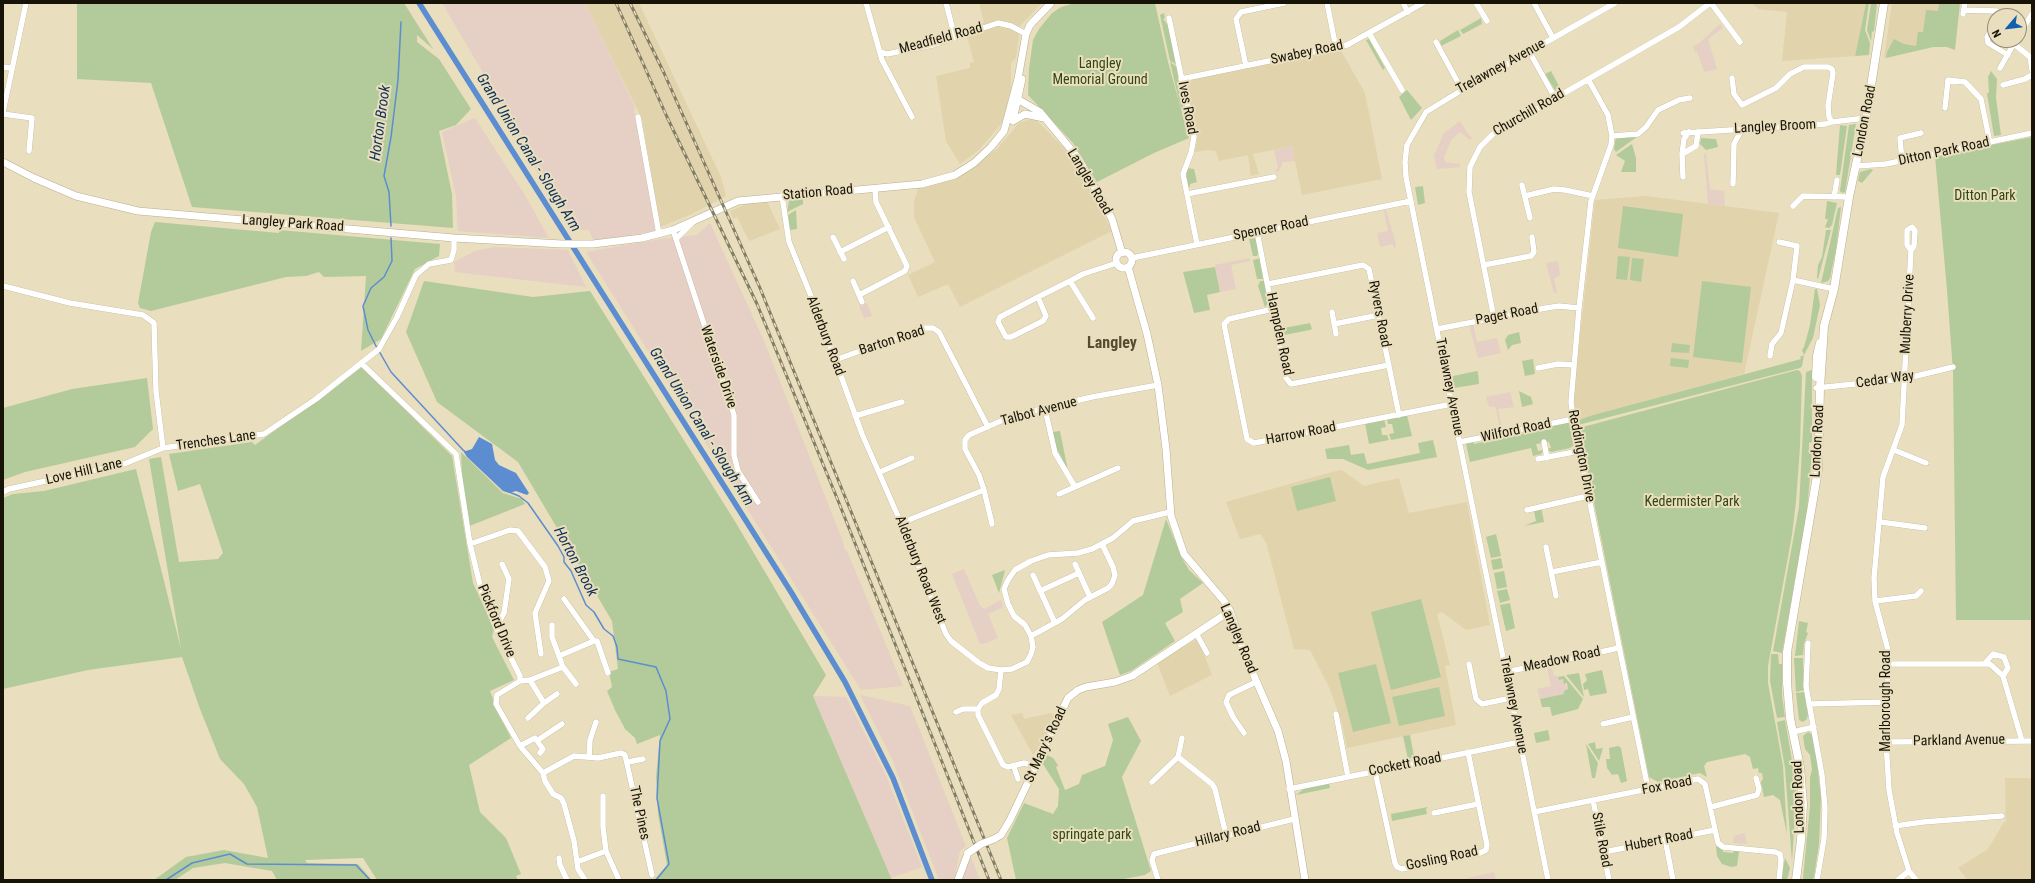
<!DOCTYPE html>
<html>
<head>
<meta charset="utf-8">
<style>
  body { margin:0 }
  #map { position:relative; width:2035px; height:883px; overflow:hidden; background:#e9debd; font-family:"Roboto Condensed",sans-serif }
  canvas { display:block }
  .frame { position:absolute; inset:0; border:4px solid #171307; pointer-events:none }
  .north { position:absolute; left:1987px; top:8px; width:40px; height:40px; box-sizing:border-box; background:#e9debd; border:1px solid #958d74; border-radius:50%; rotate:242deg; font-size:11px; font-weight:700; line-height:16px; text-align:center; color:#171307 }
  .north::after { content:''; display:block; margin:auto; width:14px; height:18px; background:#1161af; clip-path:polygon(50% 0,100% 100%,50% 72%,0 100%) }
</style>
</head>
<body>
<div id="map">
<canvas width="2035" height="883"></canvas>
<div class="frame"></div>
<div class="north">N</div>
</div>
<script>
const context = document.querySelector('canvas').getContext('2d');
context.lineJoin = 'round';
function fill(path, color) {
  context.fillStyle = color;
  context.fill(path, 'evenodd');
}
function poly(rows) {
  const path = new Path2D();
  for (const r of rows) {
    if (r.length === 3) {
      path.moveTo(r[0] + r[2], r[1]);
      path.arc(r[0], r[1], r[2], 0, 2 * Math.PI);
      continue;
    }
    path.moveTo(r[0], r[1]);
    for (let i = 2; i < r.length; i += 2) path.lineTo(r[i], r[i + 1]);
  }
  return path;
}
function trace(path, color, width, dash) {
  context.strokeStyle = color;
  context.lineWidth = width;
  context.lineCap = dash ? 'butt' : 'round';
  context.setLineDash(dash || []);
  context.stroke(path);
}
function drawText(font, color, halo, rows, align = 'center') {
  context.font = font + ' "Roboto Condensed",sans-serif';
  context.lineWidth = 4;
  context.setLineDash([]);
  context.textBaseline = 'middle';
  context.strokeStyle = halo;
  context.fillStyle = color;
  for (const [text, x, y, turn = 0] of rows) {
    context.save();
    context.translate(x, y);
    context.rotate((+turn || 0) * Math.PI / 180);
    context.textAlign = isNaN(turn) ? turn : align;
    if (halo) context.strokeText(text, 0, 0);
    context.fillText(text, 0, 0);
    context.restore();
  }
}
fill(poly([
  [585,3,639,3,721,177,726,196,692,214,660,227,642,119],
  [979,3,1042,3,1020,26,1016,58,1011,63,1011,92,1005,119,979,150,960,164,946,141,936,76,970,68,970,63,974,62,968,40,966,38,984,22],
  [1752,3,1866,3,1855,56,1782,61,1787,12,1758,9],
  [1892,3,1939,3,1933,47,1884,58],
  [1340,49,1365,93,1382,179,1302,195,1292,146,1253,154,1259,174,1251,176,1248,155,1219,161,1216,151,1206,150,1195,152,1197,139,1187,87,1192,79],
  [1031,119,1036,120,1068,152,1081,178,1095,197,1112,231,960,307,948,284,918,297,908,275,935,262,914,217,914,201,918,190,916,187,949,180,974,166,997,149,1019,123],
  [1646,196,1779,213,1744,374,1577,421,1574,401,1574,390,1595,200],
  [754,201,767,201,780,229,749,241,737,217,733,219,730,211],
  [1342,470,1364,486,1399,478,1409,513,1467,502,1490,625,1466,630,1442,612,1437,614,1450,665,1445,666,1456,725,1347,748,1342,723,1329,687,1310,650,1294,649,1266,542,1260,534,1240,539,1226,502,1332,472],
  [1197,639,1201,646,1212,675,1170,696,1157,662],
  [1022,713,1024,719,1051,713,1055,715,1041,745,1033,755,1011,715],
  [2005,778,2032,778,2032,880,1968,880,1958,868,1988,849,2004,822,2006,822]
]), '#e1d3ac');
fill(poly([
  [442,3,585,3,635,107,634,111,656,231,594,241,589,230,576,230,569,218,563,219,562,207,555,207,505,110],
  [1720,24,1723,28,1708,39,1717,69,1704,72,1697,51,1695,52,1693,46,1698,44],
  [475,118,526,197,549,238,458,231,456,196,442,132],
  [1460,121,1468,134,1472,138,1470,140,1460,132,1452,139,1444,157,1445,162,1460,164,1460,167,1437,169,1434,156,1444,133],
  [1292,146,1295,161,1282,162,1282,165,1278,172,1275,171,1278,167,1274,150],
  [1704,154,1706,154,1710,189,1724,191,1725,206,1708,204],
  [1386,210,1396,245,1394,249,1393,244,1380,247,1377,233,1388,231,1384,211],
  [710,223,764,341,842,539,845,550,847,551,903,686,861,690,586,252,661,239,697,235],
  [494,247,568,250,586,287,455,272,454,262,475,251],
  [1250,258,1250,261,1231,265,1236,289,1220,292,1215,265],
  [1558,261,1560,276,1554,278,1557,293,1554,293,1546,263],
  [867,303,872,316,864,318,859,306],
  [1473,323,1477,342,1497,338,1501,353,1478,358,1469,325],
  [1510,392,1514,407,1498,409,1502,429,1500,429,1496,408,1493,406,1489,407,1486,397],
  [964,569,980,606,984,609,1001,600,1003,607,988,614,998,638,986,643,980,644,952,574],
  [1553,664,1551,666,1554,676,1558,676,1559,680,1563,679,1568,690,1564,694,1540,699,1537,689,1551,686,1547,666],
  [860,695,910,706,966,846,960,851,954,880,939,880,892,759],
  [813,696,846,697,885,773,922,867,891,878],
  [1745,833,1747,844,1733,843,1734,836],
  [969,855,973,862,980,880,962,880],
  [1494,872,1496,880,1469,880,1468,878]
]), '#e6cfc4');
fill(poly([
  [77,3,404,3,433,49,417,35,417,42,439,59,471,109,456,125,439,131,452,194,453,228,192,207,151,83,77,79],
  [1075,3,1155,3,1168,62,1189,138,1154,153,1097,182,1073,143,1028,95,1029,69,1033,40,1039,29,1052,13,1061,7],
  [1866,3,1869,3,1865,30,1870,43,1869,55,1855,56],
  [1871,3,1877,3,1874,31,1872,32,1871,41,1867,30],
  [1939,3,1960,3,1955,50,1947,47,1933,47,1886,58,1887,52,1894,39,1904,44,1916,46,1918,32,1923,32,1926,10,1938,11],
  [1164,13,1165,18,1163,19,1168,25,1176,64,1170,61,1160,15],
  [1481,18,1482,24,1463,34,1460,30,1462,29],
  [1458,30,1461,36,1441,46,1440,41],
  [1369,39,1385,68,1383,70,1366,40],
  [1170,62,1177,67,1179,83,1178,84,1188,128,1179,101],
  [1551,71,1560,88,1555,90,1545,74],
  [1991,71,1997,79,1996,98,2001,135,1994,136,1987,94,1989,92,1988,77],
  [1407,90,1422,108,1411,120,1399,97],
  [1856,124,1845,192,1842,193,1840,191,1849,125],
  [1840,125,1847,126,1840,175,1836,175],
  [1638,136,1616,152,1614,149,1616,137],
  [2032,137,2032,620,1956,620,1953,371,1947,290,1935,156],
  [1701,138,1716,139,1718,147,1706,150,1700,144],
  [1632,144,1636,158,1636,172,1621,172,1625,161,1616,155],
  [1187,168,1194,169,1197,182,1190,184,1190,187,1188,186,1186,177],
  [1871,169,1873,170,1862,183,1858,181,1860,172],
  [1423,186,1425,203,1418,205,1415,187],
  [803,198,803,204,787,212,789,201],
  [1827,201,1837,203,1832,225,1829,228,1825,227,1828,219,1825,219],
  [1623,206,1683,214,1678,257,1618,248],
  [1841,207,1836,249,1830,278,1828,281,1821,283,1838,208],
  [796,210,797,229,790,230,788,215],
  [155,222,279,233,279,230,440,244,439,256,415,269,381,339,361,351,366,276,324,277,319,272,306,276,286,277,151,311,140,308,138,303,151,232],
  [1826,230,1831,230,1818,279,1817,278,1818,265,1822,257],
  [1256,238,1258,253,1257,256,1253,256,1249,239],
  [1618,256,1630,257,1627,280,1616,279],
  [1260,258,1263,279,1257,279,1253,260],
  [1632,258,1644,259,1641,282,1630,280],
  [1215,267,1220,292,1207,295,1210,310,1194,313,1183,272],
  [424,281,533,297,590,291,736,523,826,675,813,696,892,880,654,880,667,865,658,814,656,777,660,735,637,744,635,738,625,729,615,710,607,691,612,687,609,672,618,669,612,621,518,462,437,402,406,332],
  [1260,281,1264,281,1269,302,1265,307,1258,286],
  [1702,281,1751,287,1742,363,1693,357],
  [1815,289,1817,289,1820,305,1813,338,1804,355,1802,366,1800,368,1578,425,1577,421,1590,416,1801,359,1800,357,1804,355,1802,350,1804,347,1810,325],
  [1310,323,1312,329,1310,330,1284,335,1284,328],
  [1519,332,1521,343,1512,345,1508,350,1505,340,1508,335],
  [1672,343,1690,345,1689,353,1671,352],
  [1671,358,1689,360,1688,368,1670,366],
  [1533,359,1535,374,1525,376,1522,361],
  [362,367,452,456,473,583,494,629,492,637,514,680,490,691,498,713,511,738,469,765,480,812,506,838,521,874,516,876,518,880,377,880,363,858,305,860,307,863,358,864,372,880,277,880,272,871,225,863,193,868,175,880,154,880,186,857,224,850,268,858,257,807,244,784,220,759,200,709,182,657,88,670,3,689,3,498,13,494,44,491,136,469,181,649,149,459,161,457,179,562,218,559,223,553,200,484,178,491,169,454,252,442,255,445],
  [1797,370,1800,371,1802,376,1800,447,1796,501,1792,535,1768,666,1768,683,1783,766,1787,834,1780,800,1773,795,1764,797,1761,782,1763,779,1762,773,1759,773,1758,768,1753,769,1750,757,1745,754,1707,762,1704,766,1707,777,1700,773,1658,782,1649,777,1579,428],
  [1812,370,1812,442,1809,443,1809,452,1812,453,1807,511,1782,653,1773,651,1799,507,1806,372],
  [1477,371,1478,372,1479,384,1454,388,1452,378,1453,376],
  [147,378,153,429,135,447,25,472,3,480,3,408,72,389],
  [1519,391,1531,397,1533,404,1522,407],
  [1407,415,1412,436,1391,440,1389,434,1394,433,1392,424,1388,424,1387,419],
  [1384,419,1386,427,1381,428,1382,435,1387,435,1389,440,1369,444,1365,423],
  [1564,420,1569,423,1574,445,1570,448,1551,452,1547,449,1551,448,1549,442,1536,444,1538,451,1544,450,1541,454,1533,456,1531,448,1470,462,1466,444,1467,442,1473,441,1474,444,1525,433,1525,429],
  [1060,431,1068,471,1055,445,1052,432],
  [1433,440,1437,457,1368,470,1343,459,1327,459,1325,449,1349,445,1351,455,1364,453,1367,464,1420,453,1418,443],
  [461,452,503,493,522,499,525,504,467,527,462,478],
  [1330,477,1336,501,1297,511,1291,487],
  [1541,506,1544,522,1524,526,1536,521,1534,511],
  [1166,519,1182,558,1189,570,1203,583,1180,599,1183,612,1165,623,1175,641,1131,671,1120,675,1102,622,1143,595],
  [1496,534,1501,556,1491,558,1486,537],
  [1501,558,1503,568,1493,570,1491,560],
  [1005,570,999,593,992,575],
  [1504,571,1507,587,1497,589,1494,573],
  [1507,589,1510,600,1500,603,1497,591],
  [1421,599,1441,677,1391,690,1371,612],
  [1510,603,1515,628,1506,631,1500,605],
  [1799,621,1808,623,1806,632,1808,633,1804,644,1803,655,1795,656],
  [1771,654,1778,654,1779,664,1782,664,1782,696,1785,717,1777,718,1770,681],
  [1794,658,1803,658,1804,690,1796,692],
  [1376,664,1391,723,1353,732,1338,673],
  [1602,670,1607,693,1590,696,1588,689,1584,690,1583,684,1587,680,1585,674],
  [1579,673,1584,697,1566,675],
  [1564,676,1583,699,1578,709,1552,716,1550,707,1542,707,1540,699,1564,694,1564,691,1568,689,1567,683,1564,684,1563,679,1559,680,1558,677],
  [1439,687,1445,716,1399,726,1392,697],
  [1804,692,1808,714,1807,719,1803,722,1799,720,1796,693],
  [1128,717,1141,741,1122,777,1151,871,1145,875,1118,880,1016,880,1007,838,1024,803,1053,814,1058,806,1059,789,1041,761,1045,754,1053,758,1056,762,1058,766,1056,767,1065,790,1079,784,1082,775,1105,766,1113,740,1108,724],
  [1785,720,1796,784,1796,799,1792,862,1785,768,1777,722],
  [1548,730,1550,740,1536,743,1534,733],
  [1808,732,1814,736,1821,797,1819,844,1814,877,1812,880,1804,880,1803,878,1810,806,1810,778,1812,770,1810,755,1805,749,1803,736],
  [1410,735,1414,757,1408,759,1403,736],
  [1595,742,1596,749,1603,748,1599,761,1588,744],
  [1586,744,1598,763,1595,778,1592,778],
  [1618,746,1621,748,1627,781,1621,783,1618,774,1612,775,1607,768,1606,759,1610,759,1609,748],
  [1329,783,1330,788,1296,795,1305,788],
  [1428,807,1426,809,1427,814,1392,821,1391,814],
  [1716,846,1723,849,1723,852,1733,853,1734,850,1739,851,1737,866,1731,867,1722,864,1717,856],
  [1785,858,1790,868,1787,880,1781,880]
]), '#b3cb9a');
fill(poly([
  [479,437,492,444,495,460,499,465,516,473,529,493,527,495,516,491,509,493,503,491,467,457,462,449,466,451,472,449]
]), '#5c8dd0');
trace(poly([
  [391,226,389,192,384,176,391,137,398,80,401,22],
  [377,348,368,330,363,306,371,288,384,277,392,261,391,238],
  [379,351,391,372,463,450],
  [509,492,519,496,528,503,558,546,564,557,564,562,571,571,586,605,594,612,604,629,613,636,617,647,618,659,656,667,666,691,670,719,660,741,657,798,669,864,656,880],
  [166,880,192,863,230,854,247,864,356,865,370,880]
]), '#5c8dd0', 1.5);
trace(poly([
  [419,3,791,592,845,682,893,778,932,880]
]), '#5c8dd0', 5.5);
const street = poly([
  [866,3,882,60,912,117],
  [946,3,955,38],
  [1327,3,1336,48],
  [1403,3,1408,12],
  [1476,3,1487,21],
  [1534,3,1553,38],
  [1711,3,1740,42],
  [1964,10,1997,11,1999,16],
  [1963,14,1965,3],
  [1169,18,1194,137,1191,153,1183,174,1197,244],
  [1995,23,1987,37,1988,43,2008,55],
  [1369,33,1402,90],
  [2019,35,2032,14],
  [1436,42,1462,90],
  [2014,44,2030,57,2032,70],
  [1529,51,1555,98],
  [881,52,887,54,933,45,998,23,1011,26,1026,34],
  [1246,66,1236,19,1241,12,1284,3],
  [3,67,11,68],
  [2000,68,2016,40],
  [1732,78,1734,94,1742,105,1776,88,1790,74,1804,67,1828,67,1832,69,1833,73,1828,106,1829,117,1832,122],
  [1181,79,1347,45,1423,3],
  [1588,79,1608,115,1612,136,1611,145,1591,201,1579,308,1571,402,1573,419,1648,789],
  [2003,85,2025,79,2032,75],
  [1945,108,1948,80,1965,82,1981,99,1990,143],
  [3,112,26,3],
  [3,114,32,118,29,151],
  [638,117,659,234],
  [1683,133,1826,124,1832,122,1866,118],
  [1612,136,1638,134,1646,127,1658,110,1679,100,1690,98],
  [1682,154,1696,146,1698,132],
  [1902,161,1900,138,1921,133],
  [1856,166,1886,164,2032,133],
  [1683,177,1682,154,1684,139,1689,132],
  [1733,184,1734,144,1742,129],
  [1522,185,1530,218],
  [1187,194,1274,177],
  [782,196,789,242,820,318,862,434,901,523,946,634,951,641,979,663],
  [1525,196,1554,189,1565,190,1593,196],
  [1834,197,1837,180],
  [1793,206,1803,196,1849,197],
  [673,230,734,415,734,455,738,471,758,502],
  [1257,232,1286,378,1291,384,1389,365],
  [833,237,844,259],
  [676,239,693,222],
  [1779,242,1797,246,1793,280],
  [1911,250,1914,246,1915,231,1912,227,1907,230,1907,245,1911,250,1902,425,1883,477,1874,578,1875,601,1888,650,1886,742,1889,790,1897,833,1909,871,1916,880],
  [840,252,889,227],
  [1132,258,1411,201],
  [1484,265,1531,256,1534,252,1532,237],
  [853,281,862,302],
  [1070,281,1093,318],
  [1268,284,1363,265,1369,269,1399,415],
  [3,286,70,303,143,315,154,323,156,391,163,448],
  [859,295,905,271,907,266,876,202,875,188],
  [1038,297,1046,316,1043,321,1011,337,1006,337,998,322,1000,317,1038,297,1070,281,1083,274,1117,263],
  [1273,309,1229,319,1224,324,1247,439,1254,443,1452,404],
  [1332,312,1336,334],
  [1494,318,1469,192,1470,167,1480,147,1493,134,1679,27,1710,3],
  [1334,324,1379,315],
  [1437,329,1546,308,1559,306,1579,308],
  [1770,356,1772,344,1781,333,1793,280,1834,289],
  [835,360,924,328,933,328,939,332,988,427],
  [361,363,456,454,470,544,482,593,496,628,520,676,520,681],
  [1538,368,1558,364,1573,365],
  [1816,388,1904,379,1953,367],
  [1045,409,1055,453,1075,487],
  [855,416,902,402],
  [1460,442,1573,419],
  [1544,442,1547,458],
  [1894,450,1926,463],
  [1538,459,1579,451],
  [880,472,912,458],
  [3,492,9,489,124,464,163,448,264,434,316,399,379,349,397,317,416,275,429,264,451,260,454,250,454,238],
  [1059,494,1118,468],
  [1527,510,1588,496],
  [1880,522,1925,528],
  [901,523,984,490],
  [992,524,984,490,979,475,965,449,965,440,969,435,1012,416,1092,397,1158,385],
  [470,544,510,530,518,531,545,567,549,581,535,613,541,654],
  [1546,547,1556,596],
  [1075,564,1090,597],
  [1552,572,1602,562],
  [1033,575,1055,623],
  [1040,591,1079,573],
  [564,599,594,641,597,641,608,673],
  [1875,601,1916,596,1921,591],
  [552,625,552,637,563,667],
  [496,628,504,613,509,579,502,564],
  [1196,633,1207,653],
  [1031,636,1062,619,1085,600,1108,588,1112,584,1115,575,1113,567,1102,544],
  [1808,643,1806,686,1822,775,1825,808,1824,839,1817,880],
  [559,656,594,641],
  [1985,663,1993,654,2004,657,2008,668,2003,676],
  [981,664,988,668,1001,670,1012,669,1027,662,1031,654,1033,647,1031,636,1025,625,1014,616,1008,604,1004,589,1008,580,1015,570,1031,561,1048,555,1078,553,1092,549,1113,538,1133,521,1170,512],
  [1469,664,1476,699,1482,704,1511,698],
  [1889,664,1990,664,2003,676,2022,741],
  [1001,670,999,689,996,695,982,703,978,709,978,715,1003,765,1008,767,1024,763,1036,766],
  [1506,672,1619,648],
  [530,680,544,703,557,694],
  [520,681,497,695,496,704,520,746,543,773,545,781,553,794,561,798,564,804,574,841,578,869,585,880],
  [520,681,530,680,563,667,576,684],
  [1809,704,1887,702],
  [956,712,963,709,978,709],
  [1336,714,1348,777],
  [528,718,544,703],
  [1603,724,1633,717],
  [1793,732,1814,727],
  [1244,733,1233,717,1226,702,1229,695,1256,682],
  [538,740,562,724],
  [1886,742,2032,741],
  [520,746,535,738,543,749,540,753],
  [589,757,590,740,596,722],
  [1178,757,1182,738],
  [628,762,643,759],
  [1014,767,1018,779],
  [1375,771,1395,863,1397,867,1402,869,1480,853,1486,850,1487,845,1468,752],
  [543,773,574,756,598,758,621,753,625,755,652,875],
  [1152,782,1178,757,1212,784,1215,789,1226,835],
  [1289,789,1520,742],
  [603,796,603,827,606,851,619,880],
  [1593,800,1609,880],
  [1711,807,1757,795,1759,789,1756,778],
  [1534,812,1698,779,1705,784,1718,843,1723,847,1775,852,1780,854,1781,860,1779,880],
  [1434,813,1478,804],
  [1895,826,1923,822,2002,816],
  [1665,839,1673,880],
  [1604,852,1715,830],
  [559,858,560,865,567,880],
  [577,862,606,851],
  [1158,880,1152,860,1154,854,1294,819],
  [1548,880,1419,242,1406,177,1405,162,1407,145,1426,112,1462,90,1615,3],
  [1898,880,1909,871]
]);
const secondary = poly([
  [1012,103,1019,100,1040,112,1078,158,1112,219,1122,253],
  [1013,120,1022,79],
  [1013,121,1025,114,1044,118],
  [3,162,34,178,76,196,138,211,454,238,562,244,593,244,642,238,673,230,738,201,922,184,955,175,974,163,991,147,1004,131,1018,79,1026,34,1030,25,1051,3],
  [1124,260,8],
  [1128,267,1147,334,1158,385,1166,449,1171,516,1184,554,1224,601,1230,611,1245,655,1278,731,1286,761,1305,880],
  [994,839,1001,835,1010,820,1068,698,1078,690,1086,687,1115,682,1132,676,1230,611],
  [958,880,968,853]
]);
const primary = poly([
  [1816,377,1817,356,1820,343],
  [1796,880,1801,840,1803,804,1800,767,1790,718,1787,683,1787,652,1818,470,1820,388,1824,326,1834,289,1849,197,1866,118,1884,3]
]);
trace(street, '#b8ae8f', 6);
trace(secondary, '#b8ae8f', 8);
trace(primary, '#b8ae8f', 9);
trace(street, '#fff', 5.5);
trace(secondary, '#fff', 7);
trace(primary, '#fff', 8);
const rail = poly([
  [616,3,667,117,757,304,839,503,989,880],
  [630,3,664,73,760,288,1001,880]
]);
trace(rail, '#847d66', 3);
trace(rail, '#e9debd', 1.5, [4.5]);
const secondaryBridge = poly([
  [968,853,981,844,994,839]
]);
trace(secondaryBridge, '#b8ae8f', 8, []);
trace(secondaryBridge, '#fff', 7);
drawText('14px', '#171307', '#e9debd', [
  ["Meadfield Road",941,39,-15],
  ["Swabey Road",1307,53,-12],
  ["Trelawney Avenue",1501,67,-29],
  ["Ives Road",1187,108,79],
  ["Churchill Road",1529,113,-30],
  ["London Road",1865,121,-79],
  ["Langley Broom",1775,127,-3],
  ["Ditton Park Road",1944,152,-12],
  ["Langley Road",1089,182,59],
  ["Station Road",818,193,-5],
  ["Langley Park Road",293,224,4],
  ["Spencer Road",1271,229,-11],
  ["Ryvers Road",1379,314,79],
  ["Mulberry Drive",1908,314,-87],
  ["Paget Road",1507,315,-11],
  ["Hampden Road",1279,334,78],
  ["Alderbury Road",825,336,69],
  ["Barton Road",892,341,-18],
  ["Waterside Drive",718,367,71],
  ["Cedar Way",1885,380,-8],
  ["Trelawney Avenue",1449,387,79],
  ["Talbot Avenue",1039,412,-15],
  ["Wilford Road",1516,431,-12],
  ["Harrow Road",1301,434,-11],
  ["Trenches Lane",216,441,-8],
  ["London Road",1818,441,-87],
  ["Reddington Drive",1581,456,79],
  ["Love Hill Lane",84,472,-13],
  ["Alderbury Road West",920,570,68],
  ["Pickford Drive",496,621,67],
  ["Langley Road",1238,639,67],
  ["Meadow Road",1562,660,-12],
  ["Marlborough Road",1886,701,-90],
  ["Trelawney Avenue",1513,705,79],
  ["Parkland Avenue",1959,741,-1],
  ["St Mary's Road",1046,745,-65],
  ["Cockett Road",1405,765,-11],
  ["Fox Road",1667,786,-11],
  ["London Road",1799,797,-92],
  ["The Pines",639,813,78],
  ["Hillary Road",1228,835,-14],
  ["Stile Road",1601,840,79],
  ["Hubert Road",1659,841,-11],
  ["Gosling Road",1442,859,-12]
]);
drawText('14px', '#30470d', '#e9debd', [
  ["Langley",1100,64],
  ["Memorial Ground",1100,80],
  ["Ditton Park",1985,196],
  ["Kedermister Park",1692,502],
  ["springate park",1092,835]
]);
drawText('italic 15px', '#0c2e59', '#e9debd', [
  ["Horton Brook",381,123,-82],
  ["Grand Union Canal - Slough Arm",528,153,58],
  ["Grand Union Canal - Slough Arm",701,427,58],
  ["Horton Brook",575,562,62]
]);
drawText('bold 16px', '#564d30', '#e9debd', [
  ["Langley",1112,344]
]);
</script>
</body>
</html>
